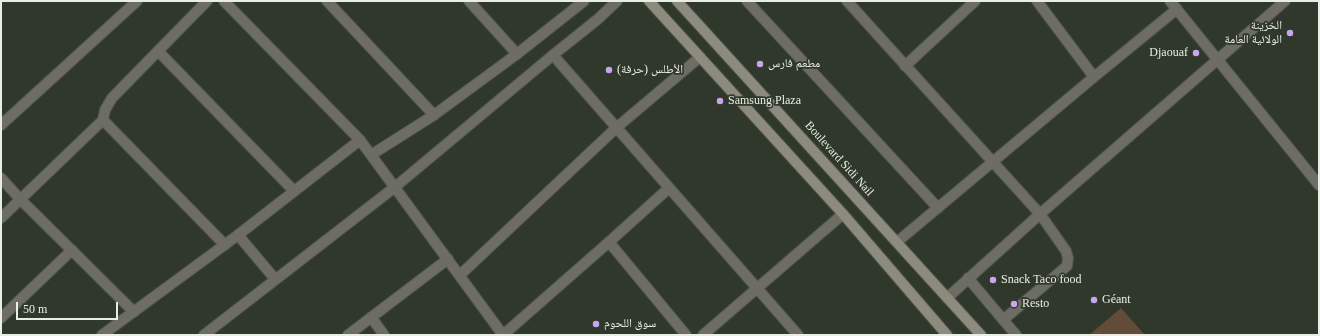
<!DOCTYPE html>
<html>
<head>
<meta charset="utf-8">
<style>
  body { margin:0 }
  #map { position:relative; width:1320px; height:336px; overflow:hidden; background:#30382b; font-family:"Times New Roman",serif }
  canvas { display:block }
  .frame { position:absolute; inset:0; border:2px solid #e8eee5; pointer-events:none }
  .scale { position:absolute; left:16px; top:302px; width:102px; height:18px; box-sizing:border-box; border:2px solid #e8eee5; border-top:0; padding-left:5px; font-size:12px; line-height:14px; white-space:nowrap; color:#e8eee5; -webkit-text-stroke:3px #30382b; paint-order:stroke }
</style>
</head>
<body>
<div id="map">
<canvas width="1320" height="336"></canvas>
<div class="frame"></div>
<div class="scale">50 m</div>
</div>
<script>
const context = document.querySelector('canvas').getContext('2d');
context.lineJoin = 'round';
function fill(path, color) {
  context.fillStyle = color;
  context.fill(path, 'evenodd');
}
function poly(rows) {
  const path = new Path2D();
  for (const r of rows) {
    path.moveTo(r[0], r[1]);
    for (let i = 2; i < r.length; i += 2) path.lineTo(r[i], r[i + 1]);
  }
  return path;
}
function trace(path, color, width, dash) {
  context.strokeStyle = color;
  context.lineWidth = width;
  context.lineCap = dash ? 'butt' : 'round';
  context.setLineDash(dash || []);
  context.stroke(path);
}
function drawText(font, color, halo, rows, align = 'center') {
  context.font = font + ' "Times New Roman","Noto Naskh Arabic",serif';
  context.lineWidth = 3.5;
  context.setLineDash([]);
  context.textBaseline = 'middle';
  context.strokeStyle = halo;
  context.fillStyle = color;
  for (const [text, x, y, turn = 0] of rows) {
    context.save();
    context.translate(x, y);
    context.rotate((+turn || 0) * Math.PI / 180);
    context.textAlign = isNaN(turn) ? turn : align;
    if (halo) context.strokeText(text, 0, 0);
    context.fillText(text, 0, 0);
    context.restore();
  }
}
fill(poly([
  [1121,308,1145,335,1089,335]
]), '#624b38');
const minor = poly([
  [327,1,434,115],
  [469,1,517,54],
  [747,1,938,208],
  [847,1,1040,214,1066,251,1068,258,1067,266,1003,320],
  [1037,1,1094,77],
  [158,51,207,1],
  [553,55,798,335],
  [905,66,975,1],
  [103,120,105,110,112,98,158,51,294,191],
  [1,125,137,1],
  [1,178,20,199,134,312],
  [1,218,103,120,225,245],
  [238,235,275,279],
  [609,242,669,188],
  [897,242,1094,77,1177,9],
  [460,275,616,128,700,57],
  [968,278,1016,335],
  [947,298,1040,214,1285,1],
  [371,317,384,335],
  [1,318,72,250],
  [348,335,448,259],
  [503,335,609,242,686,335],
  [703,335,843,214]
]);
const tertiary = poly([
  [224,1,360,140,503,335],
  [1170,1,1319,185],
  [371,155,434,115,517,54,584,1],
  [102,335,238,235,360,140],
  [204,335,395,187,553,55,598,19,617,1]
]);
const secondary = poly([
  [649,1,843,214,947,335],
  [677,1,981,335]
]);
trace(minor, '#4d5549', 12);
trace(tertiary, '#4d5549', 12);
trace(secondary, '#4d5549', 12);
trace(minor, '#6d6c65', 10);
trace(tertiary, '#6d6c65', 10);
trace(secondary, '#8d8a7e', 10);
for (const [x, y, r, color] of [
  [1290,33,4,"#c9a5ee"],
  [1196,53,4,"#c9a5ee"],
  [760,64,4,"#c9a5ee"],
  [609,70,4,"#c9a5ee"],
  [720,101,4,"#c9a5ee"],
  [993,280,4,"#c9a5ee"],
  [1094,300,4,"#c9a5ee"],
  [1014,304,4,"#c9a5ee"],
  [596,324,4,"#c9a5ee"]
]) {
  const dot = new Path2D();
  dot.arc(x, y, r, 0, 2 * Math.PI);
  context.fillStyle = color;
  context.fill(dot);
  trace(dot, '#30382b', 1.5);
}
drawText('12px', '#e8eee5', '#30382b', [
  ["الخزينة",1282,26,"right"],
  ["الولائية العامة",1282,40,"right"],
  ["Djaouaf",1188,53,"right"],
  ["مطعم فارس",768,64],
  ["الأطلس (حرفة)",617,70],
  ["Samsung Plaza",728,101],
  ["Snack Taco food",1001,280],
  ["Géant",1102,300],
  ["Resto",1022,304],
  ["سوق اللحوم",604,324]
], 'left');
drawText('12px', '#e8eee5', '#30382b', [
  ["Boulevard Sidi Nail",839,159,48]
]);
</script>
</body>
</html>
